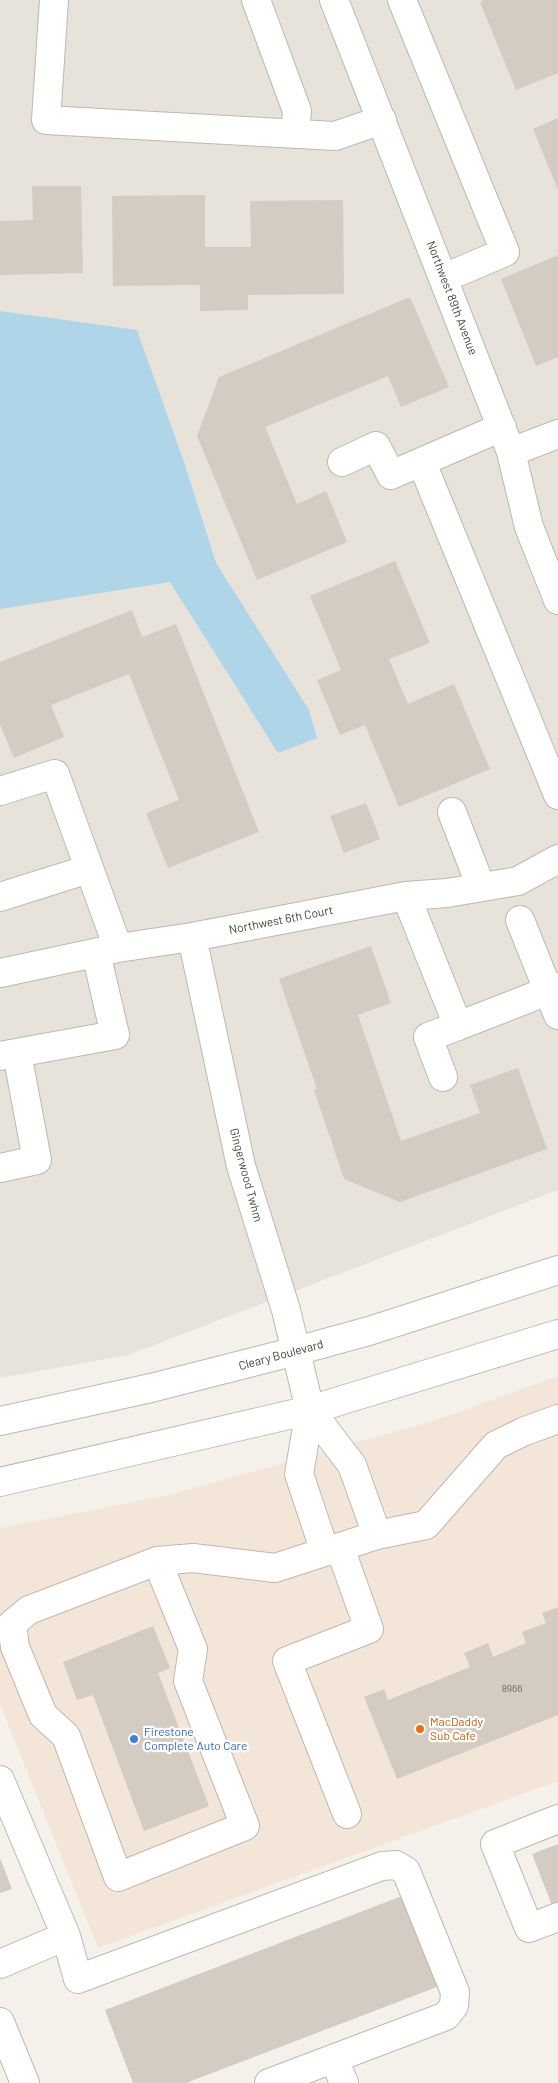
<!DOCTYPE html>
<html>
<head>
<meta charset="utf-8">
<style>
  body { margin:0 }
  canvas { display:block; background:#f4f1eb }
</style>
</head>
<body>
<canvas width="558" height="2083"></canvas>
<script>
const context = document.querySelector('canvas').getContext('2d');
context.lineJoin = 'round';
function fill(path, color) {
  context.fillStyle = color;
  context.fill(path, 'evenodd');
}
function poly(rows) {
  const path = new Path2D();
  for (const r of rows) {
    path.moveTo(r[0], r[1]);
    for (let i = 2; i < r.length; i += 2) path.lineTo(r[i], r[i + 1]);
  }
  return path;
}
function trace(path, color, width, dash) {
  context.strokeStyle = color;
  context.lineWidth = width;
  context.lineCap = dash ? 'butt' : 'round';
  context.setLineDash(dash || []);
  context.stroke(path);
}
function drawText(font, color, halo, rows, align = 'center') {
  context.font = font + ' Barlow,sans-serif';
  context.lineWidth = 4.5;
  context.setLineDash([]);
  context.textBaseline = 'middle';
  context.strokeStyle = halo;
  context.fillStyle = color;
  for (const [text, x, y, turn = 0] of rows) {
    context.save();
    context.translate(x, y);
    context.rotate((+turn || 0) * Math.PI / 180);
    context.textAlign = isNaN(turn) ? turn : align;
    if (halo) context.strokeText(text, 0, 0);
    context.fillText(text, 0, 0);
    context.restore();
  }
}
fill(poly([
  [0,0,558,0,558,1190,128,1355,0,1378]
]), '#e7e2da');
fill(poly([
  [558,1376,558,1781,98,1948,0,1704,0,1528,169,1495,433,1421]
]), '#f3e6d9');
fill(poly([
  [0,311,137,330,184,462,216,563,309,710,317,738,278,753,170,582,0,609]
]), '#afd5e9');
fill(poly([
  [484,0,558,0,558,73,516,90,480,2],
  [558,118,558,190,533,129],
  [32,186,81,186,83,273,0,275,0,221,33,220],
  [205,195,205,247,251,247,250,201,343,200,344,294,248,295,248,310,200,311,200,285,113,286,112,196],
  [558,255,558,357,536,366,501,279],
  [410,297,449,387,401,407,388,376,265,427,297,504,326,491,347,542,257,580,197,436,219,377],
  [395,561,430,643,389,659,408,704,454,684,490,769,399,807,365,725,340,735,317,680,341,670,310,596],
  [132,610,142,637,176,624,259,832,168,868,146,813,179,800,129,674,51,705,64,737,14,758,0,724,0,662],
  [366,803,380,839,344,853,330,816],
  [371,946,391,1003,358,1015,401,1141,480,1113,470,1085,518,1068,547,1149,400,1202,344,1179,314,1090,317,1089,279,979],
  [558,1607,558,1715,397,1779,364,1697,384,1689,388,1700,470,1667,464,1653,488,1643,493,1657,526,1643,522,1632,546,1623,542,1613],
  [153,1626,170,1668,158,1673,209,1806,144,1831,93,1695,77,1700,63,1662],
  [558,1844,558,1906,553,1908,532,1854],
  [0,1858,12,1889,0,1893],
  [402,1896,437,1987,186,2083,133,2083,105,2010]
]), '#d4ccc2');
const minor = poly([
  [54,0,46,120,335,136,382,120],
  [256,0,297,111,295,134],
  [334,0,511,452,529,527,558,600],
  [402,0,505,252,444,278],
  [511,452,558,434],
  [342,462,376,446,391,475,502,427],
  [422,463,558,795],
  [0,791,55,774,118,948],
  [452,812,481,887],
  [406,896,458,1026,558,987],
  [0,897,89,869],
  [520,920,558,1015],
  [192,937,241,1166,286,1310,310,1410,299,1474,325,1552],
  [0,973,118,948,192,937,406,896,447,893,518,881,558,859],
  [0,1056,115,1035,96,953],
  [443,1077,428,1037,458,1026],
  [0,1168,37,1160,17,1053],
  [310,1410,352,1465,377,1535],
  [0,1421,151,1388,296,1351,369,1331,558,1270],
  [0,1482,310,1410,558,1334],
  [340,1548,369,1629,287,1661,347,1814],
  [157,1561,193,1649,188,1681,245,1826,118,1877,66,1736,43,1715,15,1647,12,1624,29,1610,157,1561,193,1558,275,1568,377,1535,426,1525,496,1445,525,1431,558,1419],
  [0,1780,66,1936,78,1979,382,1866,396,1865,406,1871,455,1992,454,2006,446,2016,269,2083],
  [558,1819,495,1844,529,1928,558,1917],
  [0,1964,66,1936],
  [0,2022,25,2083],
  [334,2059,344,2083]
]);
trace(minor, '#bfb8af', 30);
trace(minor, '#fff', 28);
for (const [x, y, r, color] of [
  [420,1729,5,"#e8710a"],
  [134,1739,5,"#3f7fe0"]
]) {
  const dot = new Path2D();
  dot.arc(x, y, r, 0, 2 * Math.PI);
  context.fillStyle = color;
  context.fill(dot);
  trace(dot, '#fff', 2);
}
drawText('10px', '#6a645c', null, [
  ["8966",512,1689]
]);
drawText('12px', '#47413a', '#fff', [
  ["Northwest 89th Avenue",452,298,69],
  ["Northwest 6th Court",281,920,-11],
  ["Gingerwood Twhm",246,1175,75],
  ["Cleary Boulevard",281,1355,-15]
]);
drawText('12px', '#c56008', '#fff', [
  ["MacDaddy",430,1722],
  ["Sub Cafe",430,1736]
], 'left');
drawText('12px', '#366cbe', '#fff', [
  ["Firestone",144,1732],
  ["Complete Auto Care",144,1746]
], 'left');
</script>
</body>
</html>
